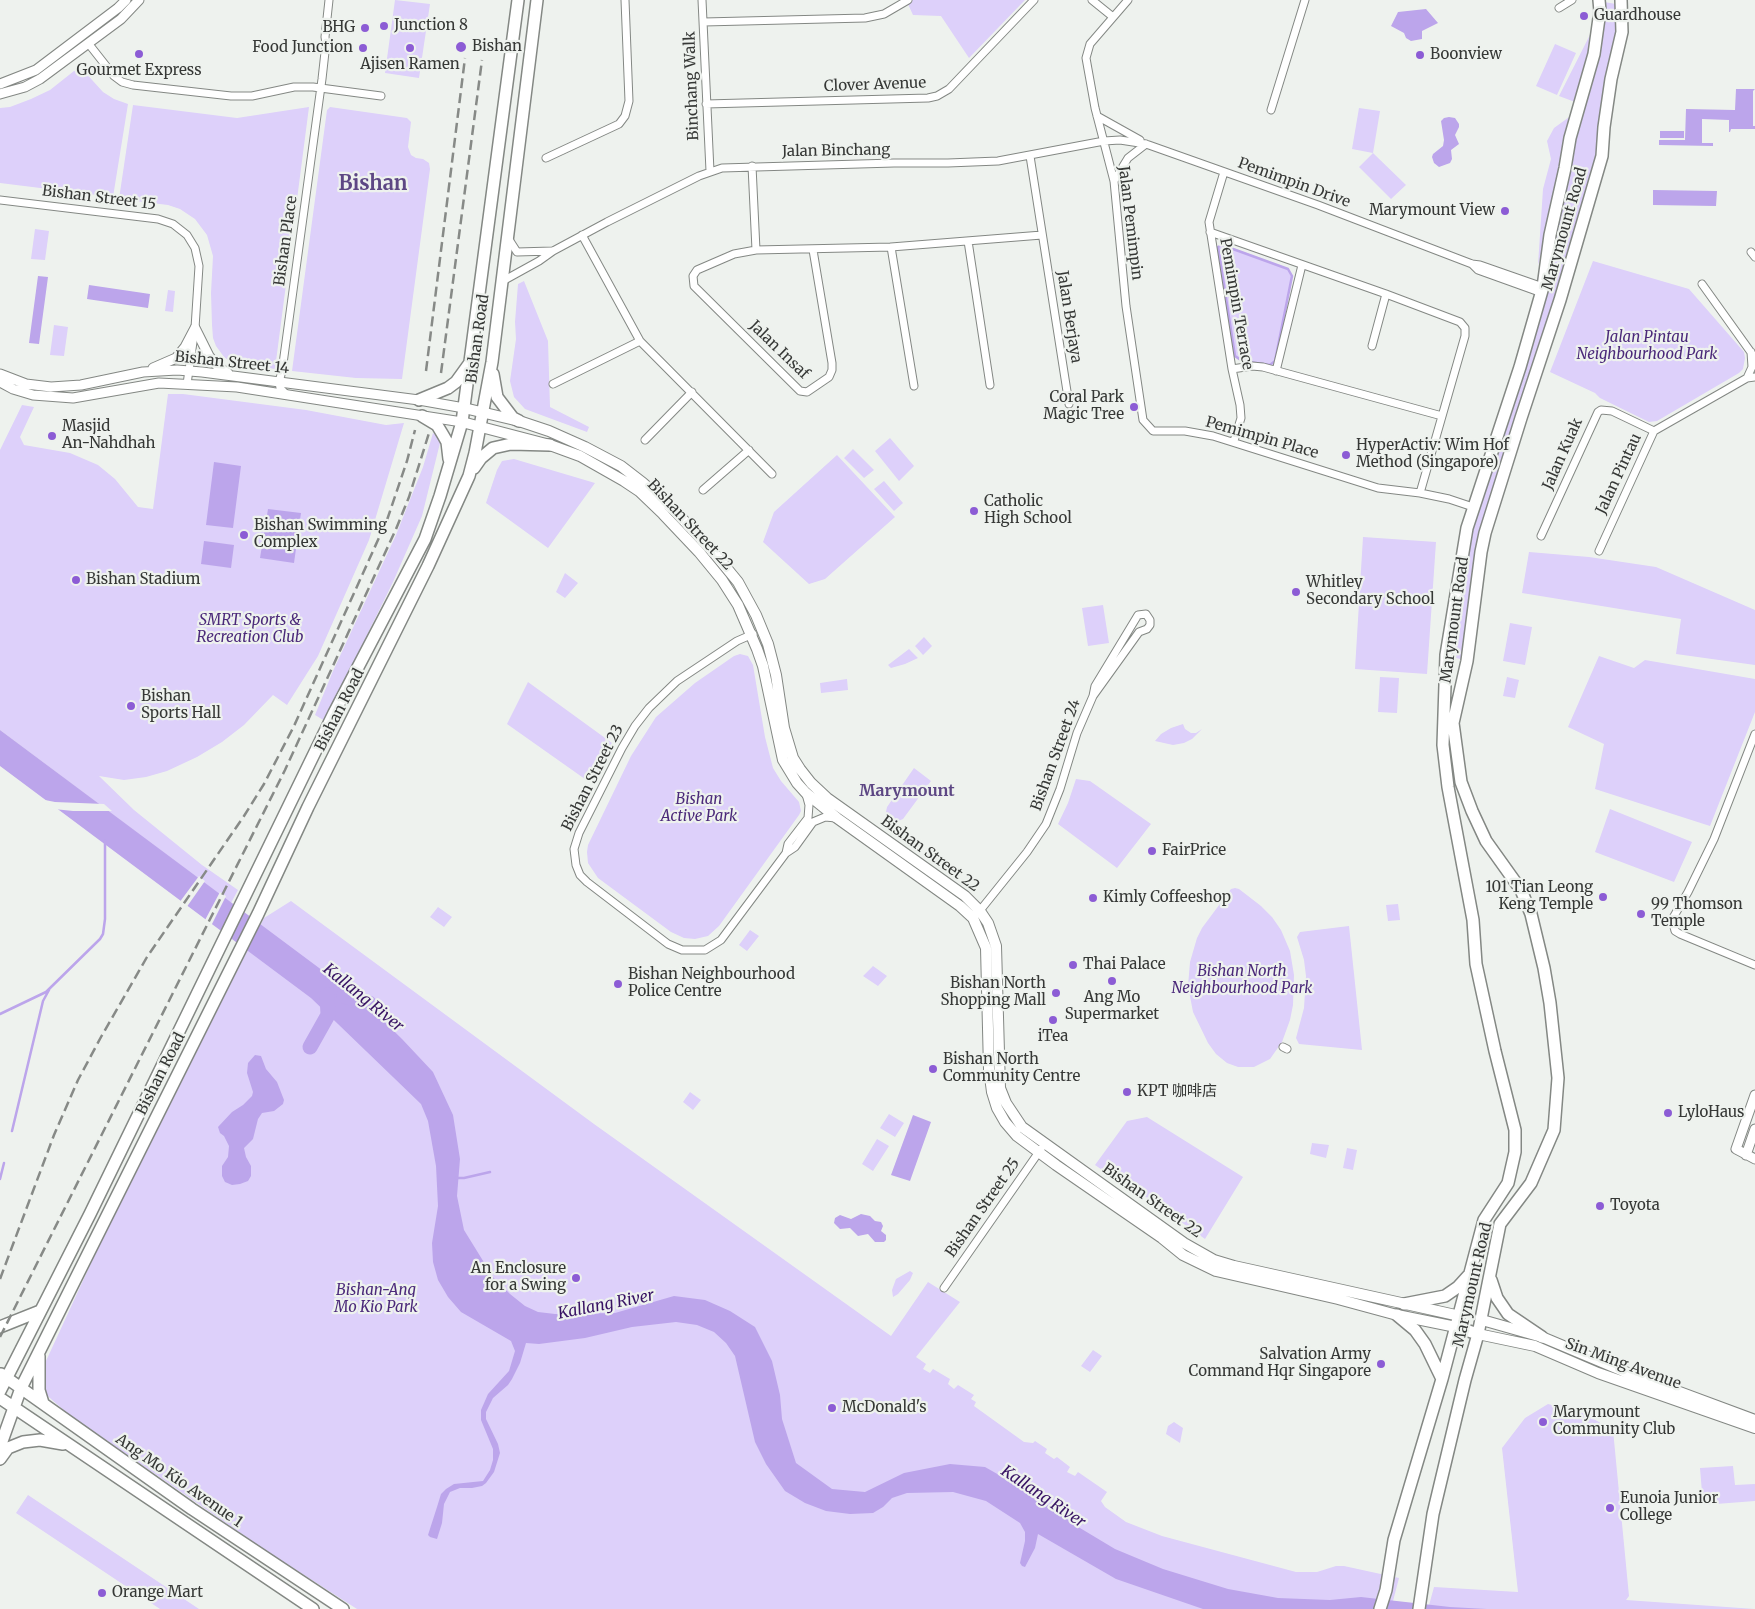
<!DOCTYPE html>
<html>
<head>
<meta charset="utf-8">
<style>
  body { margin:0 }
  canvas { display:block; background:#eef2ee }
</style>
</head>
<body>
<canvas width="1755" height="1609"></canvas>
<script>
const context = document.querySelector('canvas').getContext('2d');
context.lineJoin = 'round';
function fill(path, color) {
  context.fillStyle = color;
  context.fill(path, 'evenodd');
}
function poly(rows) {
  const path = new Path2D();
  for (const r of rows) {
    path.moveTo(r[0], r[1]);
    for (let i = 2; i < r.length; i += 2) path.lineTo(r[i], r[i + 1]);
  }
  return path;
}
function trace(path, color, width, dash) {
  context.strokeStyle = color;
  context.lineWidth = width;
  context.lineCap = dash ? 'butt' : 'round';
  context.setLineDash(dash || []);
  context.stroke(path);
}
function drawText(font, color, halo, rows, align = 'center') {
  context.font = font + ' Merriweather,"Noto Sans SC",serif';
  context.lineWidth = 4.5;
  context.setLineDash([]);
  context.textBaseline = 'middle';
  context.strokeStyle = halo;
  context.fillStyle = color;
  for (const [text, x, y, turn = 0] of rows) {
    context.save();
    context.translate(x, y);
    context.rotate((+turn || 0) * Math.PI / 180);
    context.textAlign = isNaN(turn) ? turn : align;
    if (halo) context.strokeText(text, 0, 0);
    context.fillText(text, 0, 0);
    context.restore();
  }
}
fill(poly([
  [395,0,430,4,419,78,385,73],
  [911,0,1025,0,969,58,941,16,913,15,907,2],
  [1599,1,1621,5,1602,156,1485,533,1467,661,1446,655,1463,549,1543,287,1552,216,1538,265,1543,189,1551,159,1547,141,1554,128,1572,115,1575,102,1559,96,1600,15],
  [1555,44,1576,53,1557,95,1536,86],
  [83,70,103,92,114,99,128,104,113,197,0,183,0,108,10,107,31,99,50,90,74,71],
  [133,105,237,118,309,107,275,369,232,363,224,357,216,346,213,338,212,325,211,293,213,256,207,235,195,219,180,209,168,205,119,199],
  [330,107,407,118,411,122,408,147,411,155,416,158,423,159,429,163,430,169,402,379,356,378,292,371,327,110],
  [1359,108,1380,111,1373,153,1406,185,1391,199,1359,167,1373,153,1352,149],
  [35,229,49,231,45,260,31,259],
  [1222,245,1288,269,1292,276,1275,361,1270,365,1242,361,1235,356,1218,247],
  [1593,261,1689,289,1744,352,1745,358,1743,369,1739,373,1657,421,1649,422,1600,398,1595,393,1550,372],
  [524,281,548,341,550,407,589,427,587,432,525,409,514,397,510,381,516,339,515,322,518,284],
  [168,290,175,291,173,312,165,311],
  [54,325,68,327,64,356,50,355],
  [168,394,183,394,306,410,386,425,404,423,369,540,318,656,287,705,273,695,244,725,222,742,197,757,167,771,146,777,124,780,99,776,134,810,202,865,238,890,231,903,0,730,0,450,22,405,34,407,20,437,24,445,70,453,98,465,115,479,138,507,153,509],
  [433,433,437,436,440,443,422,516,393,582,325,721,315,715,333,671,396,535,423,467],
  [890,438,914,466,899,481,875,451],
  [853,449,874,470,864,478,844,458],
  [837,455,895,517,825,579,809,584,763,542,774,512],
  [514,459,595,483,548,548,486,503,497,470,502,461],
  [884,481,903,503,894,511,874,489],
  [1363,537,1436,542,1427,674,1355,669],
  [1529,552,1589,557,1656,567,1755,610,1755,665,1676,654,1681,619,1522,593],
  [565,573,578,583,565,598,556,592],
  [1103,605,1109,643,1088,646,1082,608],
  [1510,623,1532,627,1525,665,1503,661],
  [924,637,932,646,923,655,915,646],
  [909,649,918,658,905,664,891,668,888,665],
  [740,654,748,656,753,665,765,737,773,768,781,781,799,802,801,811,799,815,719,926,708,936,695,939,684,938,671,932,598,878,588,863,587,852,588,845,631,756,656,717,695,683,734,656],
  [1599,656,1634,668,1645,660,1755,679,1755,712,1710,826,1595,789,1604,744,1568,727],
  [1380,677,1399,678,1397,713,1378,712],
  [1507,677,1519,680,1515,698,1503,696],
  [847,679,848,690,821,693,820,683],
  [528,682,612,743,592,784,507,724],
  [1183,724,1185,729,1191,733,1196,733,1202,729,1192,739,1184,743,1173,745,1155,741,1161,734,1171,728],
  [914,768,931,781,903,819,896,822,890,822,885,817,887,807],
  [1076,779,1090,781,1151,824,1117,868,1058,824,1068,803],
  [1610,809,1692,842,1674,882,1595,852],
  [1235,888,1239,889,1261,906,1272,917,1281,930,1290,951,1294,975,1293,1005,1290,1020,1282,1042,1270,1059,1254,1067,1238,1067,1227,1063,1216,1054,1208,1043,1193,1012,1188,986,1190,962,1197,938,1202,928,1231,889],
  [291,901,594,1124,891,1336,928,1282,960,1302,916,1357,926,1364,923,1369,930,1373,933,1369,950,1379,948,1384,954,1389,958,1385,974,1395,971,1399,976,1402,974,1406,1024,1442,1033,1443,1035,1441,1047,1449,1045,1453,1054,1459,1057,1457,1070,1467,1067,1472,1075,1476,1078,1472,1107,1492,1101,1501,1105,1507,1126,1522,1162,1536,1296,1572,1317,1572,1336,1566,1344,1566,1399,1578,1391,1609,357,1609,262,1548,67,1413,42,1391,42,1379,45,1363,58,1335,109,1224,239,966,264,918],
  [1398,904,1400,920,1388,921,1386,905],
  [438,907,452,917,444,927,430,917],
  [1349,926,1362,1050,1299,1044,1296,1038,1304,1008,1306,976,1304,960,1297,937,1300,932],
  [750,930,759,936,747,951,739,945],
  [873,966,887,976,878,986,863,976],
  [690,1092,701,1100,693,1110,683,1102],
  [889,1114,904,1123,895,1137,880,1128],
  [1147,1117,1243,1177,1205,1239,1136,1190,1134,1192,1095,1165,1127,1121],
  [877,1139,889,1146,873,1171,862,1164],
  [1312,1143,1329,1145,1326,1158,1310,1154],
  [1347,1148,1357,1150,1353,1170,1343,1168],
  [910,1271,913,1273,910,1280,898,1294,893,1297,892,1290,896,1279],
  [1093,1350,1102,1356,1090,1372,1081,1366],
  [1548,1404,1583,1413,1613,1430,1629,1596,1626,1600,1755,1609,1428,1609,1434,1587,1518,1592,1502,1448,1525,1418],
  [1174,1422,1183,1428,1180,1443,1166,1434,1168,1426],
  [1733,1466,1735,1485,1755,1484,1755,1501,1703,1505,1700,1468],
  [28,1495,199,1609,160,1609,16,1513]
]), '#ddd0fa');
fill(poly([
  [1426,9,1438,23,1422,31,1422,39,1411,41,1406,38,1404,33,1391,26,1398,12],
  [1736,89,1755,89,1753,91,1753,126,1755,126,1755,129,1731,129,1730,132,1729,132,1729,120,1702,119,1702,143,1713,143,1713,146,1659,145,1659,140,1685,140,1686,109,1735,110],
  [1449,117,1455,118,1459,124,1459,127,1455,135,1459,144,1451,150,1452,159,1450,163,1439,167,1434,163,1432,157,1433,154,1443,146,1444,140,1441,121,1444,118],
  [1660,131,1684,131,1684,138,1660,138],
  [1653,190,1717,191,1716,206,1653,205],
  [38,276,48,277,39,344,29,343],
  [89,285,150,294,148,308,87,299],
  [214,462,241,466,233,528,206,525],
  [268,509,301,513,294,563,260,558],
  [204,541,234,545,231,568,201,564],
  [0,730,362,1000,402,1039,433,1072,453,1115,460,1159,457,1196,464,1230,493,1277,510,1294,525,1306,538,1312,555,1314,615,1313,674,1296,705,1300,730,1311,755,1327,772,1361,780,1395,782,1419,796,1463,832,1489,865,1492,904,1473,950,1464,985,1467,1036,1496,1075,1525,1115,1549,1163,1569,1228,1589,1278,1598,1330,1600,1361,1597,1450,1607,1487,1609,1203,1609,1116,1579,1038,1534,1035,1548,1025,1567,1022,1566,1020,1563,1025,1541,1025,1532,1020,1523,986,1501,953,1492,907,1493,892,1498,883,1507,873,1513,850,1514,826,1511,805,1503,785,1491,766,1464,755,1442,735,1356,726,1343,714,1332,697,1325,676,1322,632,1327,585,1338,539,1344,526,1343,520,1363,512,1379,508,1385,493,1398,486,1412,486,1419,498,1444,500,1453,494,1472,486,1483,482,1486,472,1488,460,1488,450,1492,444,1504,442,1523,437,1539,430,1537,428,1535,437,1507,441,1494,446,1489,454,1484,483,1481,490,1470,493,1460,493,1449,481,1420,481,1410,488,1394,509,1371,515,1351,511,1341,461,1312,448,1297,438,1280,433,1262,432,1243,438,1206,436,1166,428,1121,421,1104,311,998,0,766],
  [255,1055,261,1056,266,1069,277,1082,284,1100,283,1104,274,1111,262,1113,258,1119,253,1139,244,1148,246,1157,251,1166,251,1176,248,1181,240,1184,232,1185,225,1182,222,1176,222,1166,228,1157,229,1146,224,1136,220,1133,218,1127,232,1112,243,1105,252,1096,253,1092,247,1073,248,1063],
  [913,1115,931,1122,910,1181,891,1175],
  [861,1214,870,1216,875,1221,881,1222,883,1226,881,1231,886,1235,886,1240,884,1242,875,1242,868,1234,858,1236,850,1228,840,1229,834,1223,835,1218,840,1215,851,1219]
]), '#bca5eb');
fill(poly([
  [40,799,55,802,104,804,112,811,73,811,54,809],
  [199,876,205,881,186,908,179,903],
  [220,892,226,896,211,926,204,922]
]), '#eef2ee');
trace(poly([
  [1222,245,1288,269,1292,276,1275,361,1270,365,1242,361,1235,356,1218,247,1222,245],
  [0,1014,46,992,100,939,103,934,105,919,105,841],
  [12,1131,43,1001,49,990],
  [456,1178,464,1178,490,1172],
  [0,1179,4,1163]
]), '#bca5eb', 2.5);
trace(poly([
  [344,996,369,1003],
  [310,1047,328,1015,327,995]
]), '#bca5eb', 15);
const minor = poly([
  [702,0,710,171],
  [1092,0,1113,17],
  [1128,0,1090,44,1086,58,1095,108,1114,181,1126,306,1143,420,1153,431,1185,431,1213,436,1378,488,1420,493,1449,499,1473,507],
  [1559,8,1572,0],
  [704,22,865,18,884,14,908,0],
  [88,43,114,76,122,82,133,85,231,96,252,96,294,87,313,87,381,96],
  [706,104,928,98,937,96,949,89,1034,0],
  [1271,110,1305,0],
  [1097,116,1140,140],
  [1030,156,1069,404],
  [546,158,619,124,625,116,629,101,625,0],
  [752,166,756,250],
  [1224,172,1209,222,1232,369,1240,405,1241,418,1234,441],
  [1114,181,1128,158,1146,144],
  [0,200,158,219,173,224,187,235,195,248,199,266,195,328,187,384],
  [1210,232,1386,294,1460,322,1465,328,1465,336,1420,493],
  [582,235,640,341,772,474],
  [508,238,517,252,552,251],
  [968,241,990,385],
  [891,247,914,386],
  [813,250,832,363,832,370,829,377,807,392,800,391,694,286,693,276,697,270,734,254,756,250,891,247,1042,235],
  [1751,252,1755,257],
  [1472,264,1478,270,1542,293],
  [501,282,539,261,553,251,607,222,699,176,722,168,894,163,948,163,998,161,1104,141,1120,140,1146,144,1318,205,1472,264,1480,265,1543,287],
  [1702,284,1755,358],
  [1372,346,1386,294],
  [1232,369,1252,366,1263,367,1442,416],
  [1276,371,1302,265],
  [1747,378,1752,367,1751,352],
  [553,384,640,341],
  [286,394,280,388,279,382,282,371,322,79,326,43,325,37,329,0],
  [645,440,692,392],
  [703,490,749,450],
  [1541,536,1598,412,1601,410,1612,411,1654,431],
  [1599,551,1654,431,1747,378,1755,377],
  [753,634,737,641,677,681,649,708,635,726,622,748,579,833,574,849,576,865,580,875,587,882,668,944,682,950,705,950,721,940,786,853,795,847,813,822,825,817,836,818],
  [1755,734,1714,839,1688,892,1674,916,1673,923,1675,931,1680,934,1755,965],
  [786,853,788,844,808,818,809,805,806,794],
  [978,913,1027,852,1046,824,1060,789,1077,733,1093,696,1095,686,1138,615,1146,614,1150,620,1150,625,1147,629,1139,632,1093,696],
  [1283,1047,1287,1049],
  [944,1288,1041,1149]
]);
const tertiary = poly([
  [0,84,36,70,118,8,126,0],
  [0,94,25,87,40,79,121,19,139,0],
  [195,328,209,356,218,367,228,373],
  [153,368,176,358,185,347,195,328],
  [0,374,26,384,51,387,81,385,143,372,177,370,202,372,419,400,464,408],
  [0,382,13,389,33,395,73,398,159,383,237,387,462,422],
  [1755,1095,1736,1149,1755,1159],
  [1746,1155,1755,1129]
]);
const secondary = poly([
  [464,408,519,421,549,431,585,447,621,466,643,483,676,512,715,554,738,582,756,615,768,644,776,675,784,728,793,758,800,769,811,783,827,798,965,896,980,911,988,923,996,946,1000,1088,1006,1103,1022,1127,1184,1243,1214,1260,1234,1266,1460,1316],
  [462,422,550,445,580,456,624,481,639,491,663,514,699,552,722,580,738,605,757,649,763,666,783,760,797,783,806,793,837,818,960,906,973,918,986,948,989,1069,992,1092,997,1108,1005,1122,1017,1136,1056,1165,1162,1238,1183,1255,1216,1271,1338,1299,1397,1315,1456,1327],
  [1482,1320,1542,1337,1623,1371,1755,1420],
  [1478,1334,1535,1346,1598,1373,1755,1428]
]);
const primary = poly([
  [493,374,497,397,513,418,519,421],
  [419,400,448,388,456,382,469,364],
  [422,416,437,425,443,435,447,442,449,459],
  [474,468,481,458,493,448,511,444,550,445],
  [1491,1280,1497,1298,1508,1314,1542,1337],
  [1404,1304,1445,1296,1458,1287,1468,1276],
  [1397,1315,1415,1330,1425,1344,1442,1379],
  [0,1327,40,1311],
  [1456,1327,1478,1334],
  [39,1356,39,1390,43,1403],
  [1,1374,192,1509,343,1609],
  [0,1391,90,1214,334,713,425,539,440,496,462,422,518,0],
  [0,1398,313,1609],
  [0,1447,21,1388,258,914,308,807,428,566,469,476,475,453,492,362,537,0],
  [0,1459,8,1448,23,1442,40,1440,63,1444],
  [1380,1609,1386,1590,1394,1540,1442,1379,1484,1220,1508,1183,1515,1152,1515,1130,1495,1051,1476,964,1473,920,1448,787,1443,745,1446,655,1467,528,1520,367,1543,287,1550,235,1565,168,1570,138,1594,54,1600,11,1599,0],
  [1419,1609,1433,1514,1465,1380,1478,1334,1500,1224,1531,1183,1554,1130,1558,1078,1550,1003,1544,968,1531,914,1521,890,1486,841,1472,811,1461,782,1453,723,1467,661,1481,552,1485,533,1521,418,1560,300,1602,156,1604,127,1611,79,1622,32,1621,0]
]);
trace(minor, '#848884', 9);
trace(tertiary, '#848884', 11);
trace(secondary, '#848884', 12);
trace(primary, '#848884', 14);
trace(minor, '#fff', 7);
trace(tertiary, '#fff', 9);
trace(secondary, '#fff', 10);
trace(primary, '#fff', 11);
trace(poly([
  [426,371,465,58],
  [441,373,482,60],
  [0,1279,54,1135,78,1080,101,1037,147,957,244,816,264,784,294,726,387,520,407,461,415,430],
  [0,1337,285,770,396,529,409,497,429,433]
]), '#878a87', 2.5, [10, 5]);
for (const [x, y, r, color] of [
  [1584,16,5,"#8c5cd5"],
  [384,26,5,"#8c5cd5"],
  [365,28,5,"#8c5cd5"],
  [461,47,6,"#8c5cd5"],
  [363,48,5,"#8c5cd5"],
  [410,48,5,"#8c5cd5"],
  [139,54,5,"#8c5cd5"],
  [1420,55,5,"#8c5cd5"],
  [1505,211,5,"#8c5cd5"],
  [1134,407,5,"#8c5cd5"],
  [52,436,5,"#8c5cd5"],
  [1346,455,5,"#8c5cd5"],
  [974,511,5,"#8c5cd5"],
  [244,535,5,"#8c5cd5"],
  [76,580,5,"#8c5cd5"],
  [1296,592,5,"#8c5cd5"],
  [131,706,5,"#8c5cd5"],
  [1152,851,5,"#8c5cd5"],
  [1603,897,5,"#8c5cd5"],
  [1093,898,5,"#8c5cd5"],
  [1641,914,5,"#8c5cd5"],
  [1073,965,5,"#8c5cd5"],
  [1112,981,5,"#8c5cd5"],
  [618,984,5,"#8c5cd5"],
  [1056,993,5,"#8c5cd5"],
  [1053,1020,5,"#8c5cd5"],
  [933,1069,5,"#8c5cd5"],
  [1127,1092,5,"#8c5cd5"],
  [1668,1113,5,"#8c5cd5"],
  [1600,1206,5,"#8c5cd5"],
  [576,1278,5,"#8c5cd5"],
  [1381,1364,5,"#8c5cd5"],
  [832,1408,5,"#8c5cd5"],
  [1543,1422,5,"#8c5cd5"],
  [1610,1508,5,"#8c5cd5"],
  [102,1593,5,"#8c5cd5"]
]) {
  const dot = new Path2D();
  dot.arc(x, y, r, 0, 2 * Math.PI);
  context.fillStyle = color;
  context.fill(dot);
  trace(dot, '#eef2ee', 2);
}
drawText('15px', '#363836', '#eef2ee', [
  ["Guardhouse",1594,16],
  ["Junction 8",394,26],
  ["BHG",355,28,"right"],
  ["Bishan",472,47],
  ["Food Junction",353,48,"right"],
  ["Boonview",1430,55],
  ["Ajisen Ramen",410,65,"center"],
  ["Gourmet Express",139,71,"center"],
  ["Marymount View",1495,211,"right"],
  ["Coral Park",1124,398,"right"],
  ["Magic Tree",1124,415,"right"],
  ["Masjid",62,427],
  ["An-Nahdhah",62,444],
  ["HyperActiv: Wim Hof",1356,446],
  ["Method (Singapore)",1356,463],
  ["Catholic",984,502],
  ["High School",984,519],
  ["Bishan Swimming",254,526],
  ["Complex",254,543],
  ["Bishan Stadium",86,580],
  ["Whitley",1306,583],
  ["Secondary School",1306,600],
  ["Bishan",141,697],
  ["Sports Hall",141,714],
  ["FairPrice",1162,851],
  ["101 Tian Leong",1593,888,"right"],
  ["Keng Temple",1593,905,"right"],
  ["Kimly Coffeeshop",1103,898],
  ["99 Thomson",1651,905],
  ["Temple",1651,922],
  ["Thai Palace",1083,965],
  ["Bishan Neighbourhood",628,975],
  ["Police Centre",628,992],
  ["Bishan North",1046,984,"right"],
  ["Shopping Mall",1046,1001,"right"],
  ["Ang Mo",1112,998,"center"],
  ["Supermarket",1112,1015,"center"],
  ["iTea",1053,1037,"center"],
  ["Bishan North",943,1060],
  ["Community Centre",943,1077],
  ["KPT 咖啡店",1137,1092],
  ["LyloHaus",1678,1113],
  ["Toyota",1610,1206],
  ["An Enclosure",566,1269,"right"],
  ["for a Swing",566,1286,"right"],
  ["Salvation Army",1371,1355,"right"],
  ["Command Hqr Singapore",1371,1372,"right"],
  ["McDonald's",842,1408],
  ["Marymount",1553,1413],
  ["Community Club",1553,1430],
  ["Eunoia Junior",1620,1499],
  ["College",1620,1516],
  ["Orange Mart",112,1593]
], 'left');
drawText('15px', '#363836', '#eef2ee', [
  ["Clover Avenue",875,85,-2],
  ["Binchang Walk",692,86,-92],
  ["Jalan Binchang",836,151,-1],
  ["Pemimpin Drive",1294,183,20],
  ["Bishan Street 15",99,198,7],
  ["Jalan Pemimpin",1130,223,83],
  ["Marymount Road",1565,229,-74],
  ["Bishan Place",286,241,-82],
  ["Pemimpin Terrace",1236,304,80],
  ["Jalan Berjaya",1069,317,81],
  ["Bishan Road",478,339,-82],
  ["Jalan Insaf",779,350,44],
  ["Bishan Street 14",232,363,6],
  ["Pemimpin Place",1262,438,16],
  ["Jalan Kuak",1563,454,-66],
  ["Jalan Pintau",1619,474,-65],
  ["Bishan Street 22",690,525,47],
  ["Marymount Road",1455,620,-82],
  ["Bishan Road",340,710,-63],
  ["Bishan Street 24",1056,755,-70],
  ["Bishan Street 23",593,778,-63],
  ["Bishan Street 22",930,854,36],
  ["Bishan Road",161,1074,-63],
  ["Bishan Street 22",1152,1201,35],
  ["Bishan Street 25",983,1208,-55],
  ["Marymount Road",1473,1285,-77],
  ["Sin Ming Avenue",1623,1364,20],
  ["Ang Mo Kio Avenue 1",179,1481,35]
]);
drawText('italic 15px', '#4b297a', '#eef2ee', [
  ["Jalan Pintau",1647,338],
  ["Neighbourhood Park",1647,355],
  ["SMRT Sports &",250,621],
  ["Recreation Club",250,638],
  ["Bishan",699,800],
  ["Active Park",699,817],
  ["Bishan North",1242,972],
  ["Neighbourhood Park",1242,989],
  ["Bishan-Ang",376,1291],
  ["Mo Kio Park",376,1308]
]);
drawText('bold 16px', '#5d4784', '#eef2ee', [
  ["Marymount",907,791]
]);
drawText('italic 16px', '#381364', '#eef2ee', [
  ["Kallang River",363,998,39],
  ["Kallang River",606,1305,-11],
  ["Kallang River",1043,1497,34]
]);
drawText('bold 20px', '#5d4784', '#eef2ee', [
  ["Bishan",373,184]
]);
</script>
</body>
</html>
